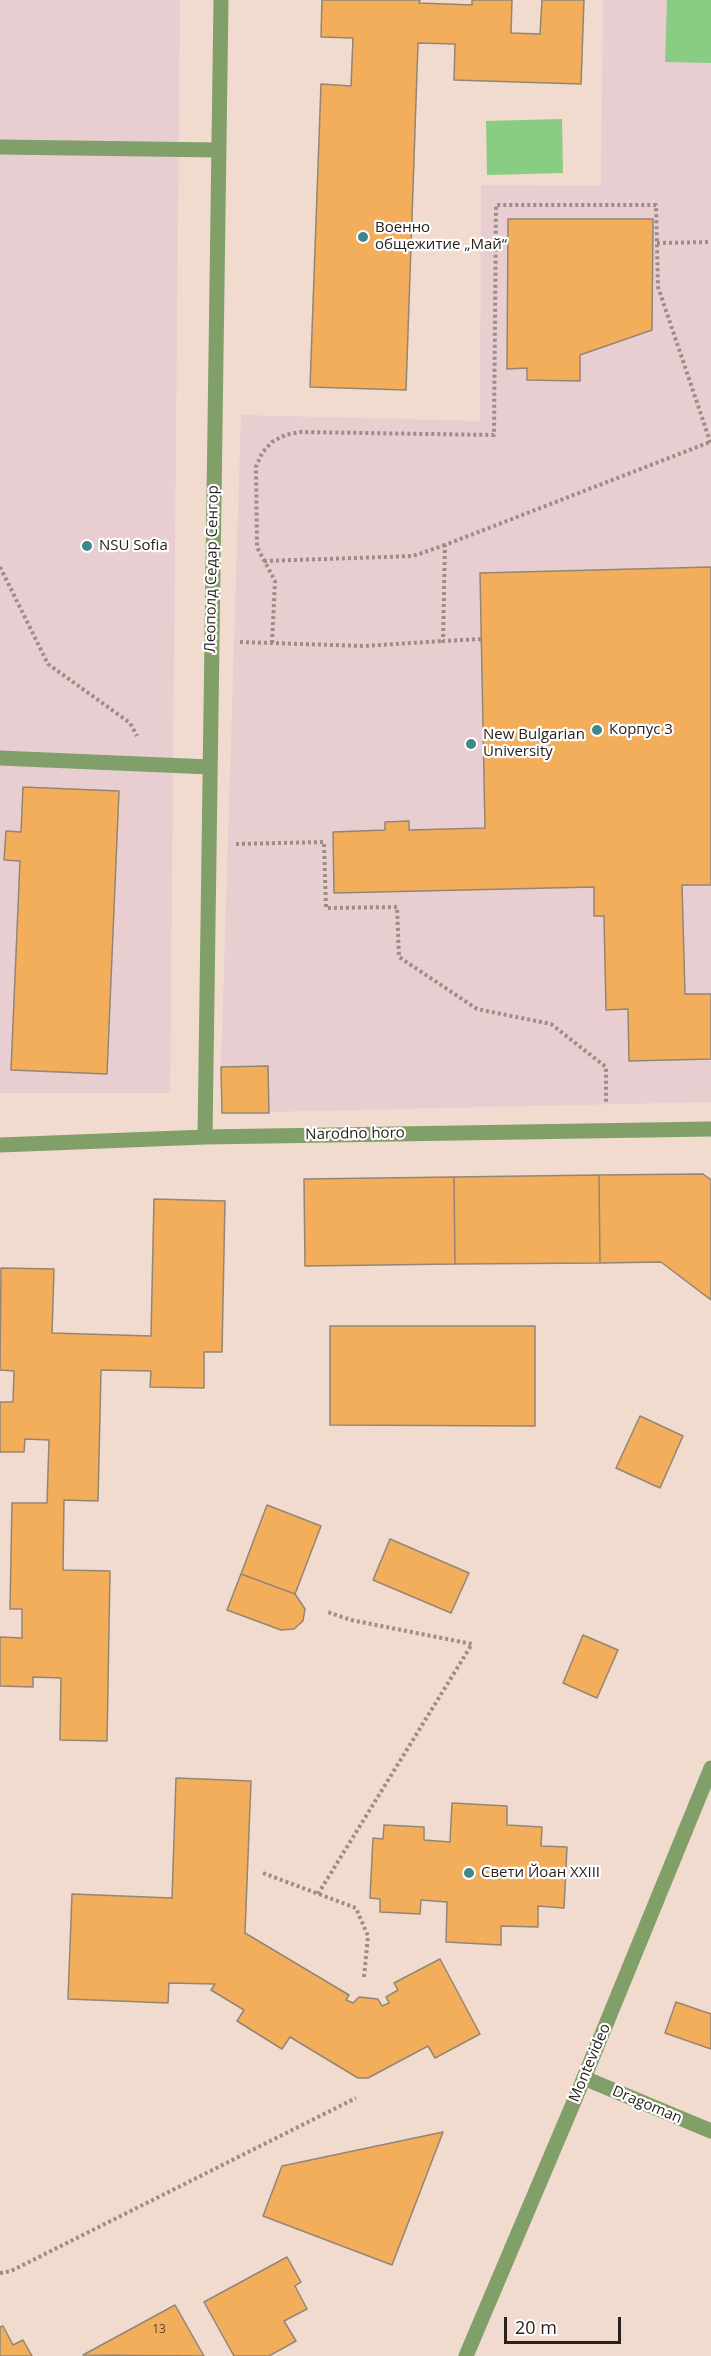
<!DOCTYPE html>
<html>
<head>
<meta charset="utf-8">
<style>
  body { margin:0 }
  #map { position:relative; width:711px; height:2356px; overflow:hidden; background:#f1dace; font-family:"Open Sans",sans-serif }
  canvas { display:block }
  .scale { position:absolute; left:504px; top:2317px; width:117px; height:27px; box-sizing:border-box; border:3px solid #29211d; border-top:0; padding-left:8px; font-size:18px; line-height:21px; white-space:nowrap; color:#29211d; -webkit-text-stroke:4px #fff; paint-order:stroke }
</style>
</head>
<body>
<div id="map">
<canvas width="711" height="2356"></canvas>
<div class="scale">20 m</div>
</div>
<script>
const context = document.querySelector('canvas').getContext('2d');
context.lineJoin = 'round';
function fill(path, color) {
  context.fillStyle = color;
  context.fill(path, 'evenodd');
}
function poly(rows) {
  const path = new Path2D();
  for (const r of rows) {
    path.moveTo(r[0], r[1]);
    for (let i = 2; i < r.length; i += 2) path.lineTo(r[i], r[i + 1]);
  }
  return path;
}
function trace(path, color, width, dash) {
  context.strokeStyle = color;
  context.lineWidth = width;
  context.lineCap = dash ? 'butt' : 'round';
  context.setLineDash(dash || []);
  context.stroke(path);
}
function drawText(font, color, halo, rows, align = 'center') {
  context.font = font + ' "Open Sans",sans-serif';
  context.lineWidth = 4.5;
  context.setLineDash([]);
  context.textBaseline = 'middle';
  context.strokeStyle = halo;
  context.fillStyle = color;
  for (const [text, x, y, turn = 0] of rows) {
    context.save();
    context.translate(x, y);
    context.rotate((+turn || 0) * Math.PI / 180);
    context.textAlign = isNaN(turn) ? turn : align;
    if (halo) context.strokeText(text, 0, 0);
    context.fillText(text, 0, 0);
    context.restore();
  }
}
fill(poly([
  [0,0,180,0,170,1093,0,1093],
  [603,0,711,0,711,1102,222,1113,221,1067,241,415,480,421,481,185,601,186]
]), '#e8ced1');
fill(poly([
  [667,0,711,0,711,63,665,62],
  [562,119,563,173,487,175,486,121]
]), '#89cc84');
const building = poly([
  [322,0,420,0,419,3,472,5,472,0,512,0,511,33,540,34,542,0,584,0,581,84,454,80,455,44,418,43,406,390,310,387,321,84,351,86,353,38,321,37,322,0],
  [508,219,653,219,652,330,580,355,580,381,527,380,527,368,507,369,508,219],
  [711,567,711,885,682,885,685,994,711,994,711,1059,629,1061,628,1009,606,1010,604,916,594,916,594,887,334,893,333,832,385,830,385,822,409,821,409,830,485,828,480,573,711,567],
  [23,787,119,791,107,1074,11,1070,20,861,4,860,6,831,21,832,23,787],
  [268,1066,269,1113,222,1113,221,1067,268,1066],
  [703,1174,711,1180,711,1300,661,1262,600,1263,599,1175,703,1174],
  [599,1175,600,1263,455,1264,454,1177,599,1175],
  [454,1177,455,1264,305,1266,304,1179,454,1177],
  [154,1199,225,1201,222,1352,204,1352,204,1388,150,1387,151,1371,101,1370,98,1501,64,1500,63,1570,110,1571,107,1741,60,1740,61,1678,33,1677,33,1687,0,1686,0,1637,22,1638,22,1609,10,1609,12,1503,47,1503,49,1440,25,1439,24,1452,0,1452,0,1402,13,1402,14,1371,0,1370,1,1268,54,1269,52,1333,151,1336,154,1199],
  [330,1326,535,1326,535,1426,330,1425,330,1326],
  [640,1416,683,1436,660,1488,616,1468,640,1416],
  [267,1505,321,1526,295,1594,241,1574,267,1505],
  [390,1539,469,1573,451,1613,373,1580,390,1539],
  [241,1574,295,1594,305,1609,303,1621,294,1629,281,1630,227,1610,241,1574],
  [583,1635,618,1650,597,1698,563,1683,583,1635],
  [176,1778,251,1781,245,1933,349,1995,346,2000,353,2003,359,1997,378,1999,382,2006,389,2003,386,1997,398,1990,394,1983,440,1959,480,2034,435,2058,428,2046,368,2078,358,2078,290,2037,282,2049,237,2021,244,2010,211,1990,215,1984,169,1983,168,2003,68,1999,72,1894,172,1898,176,1778],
  [452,1803,507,1806,507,1825,542,1827,541,1846,567,1847,564,1908,538,1906,538,1927,501,1926,501,1945,446,1942,447,1902,421,1900,420,1914,380,1912,380,1899,370,1898,373,1838,383,1839,384,1825,424,1827,424,1840,450,1842,452,1803],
  [676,2002,711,2014,711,2049,665,2033,676,2002],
  [443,2132,392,2265,263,2216,282,2166,443,2132],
  [287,2257,301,2282,295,2286,307,2309,284,2321,296,2341,269,2356,234,2356,204,2302,287,2257],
  [175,2305,204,2356,83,2355,175,2305],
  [3,2326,13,2345,23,2340,32,2356,0,2356,0,2327,3,2326]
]);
fill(building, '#f3ae5c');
trace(building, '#948575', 1.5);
trace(poly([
  [657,243,711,242],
  [264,561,413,556,445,545],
  [0,567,48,664,130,723,137,736],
  [481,639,443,641,445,545,710,442],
  [240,642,364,646,443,641],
  [272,643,275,581,257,547,256,467,262,453,272,442,285,435,300,432,494,435,496,205,656,205,658,287,711,444],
  [236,844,324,842,326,908,397,907,399,957,477,1009,551,1024,606,1067,606,1103],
  [263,1873,356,1908,368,1936,364,1977],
  [318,1894,472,1644,351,1620,328,1612],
  [0,2273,11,2271,356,2098]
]), '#9e8d85', 4, [3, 3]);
trace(poly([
  [0,147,218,150]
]), '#819f68', 15);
trace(poly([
  [0,758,210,767],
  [205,1137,221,0],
  [0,1145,205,1137,711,1129],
  [584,2078,711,2131]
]), '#819f68', 15);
trace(poly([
  [466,2356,584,2078,711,1768]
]), '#819f68', 15);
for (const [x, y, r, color] of [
  [363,237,6,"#3f878d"],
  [87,546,6,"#3f878d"],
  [597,730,6,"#3f878d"],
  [471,744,6,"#3f878d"],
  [469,1873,6,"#3f878d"]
]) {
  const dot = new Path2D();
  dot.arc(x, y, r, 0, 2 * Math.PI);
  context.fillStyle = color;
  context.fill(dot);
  trace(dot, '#fff', 2);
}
drawText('12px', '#5c442d', null, [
  ["13",159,2330]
]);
drawText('15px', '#29211d', '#fff', [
  ["Военно",375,228],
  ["общежитие „Май“",375,245],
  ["NSU Sofia",99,546],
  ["Корпус 3",609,730],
  ["New Bulgarian",483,735],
  ["University",483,752],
  ["Свети Йоан XXIII",481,1873]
], 'left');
drawText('15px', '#29211d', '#fff', [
  ["Леополд Седар Сенгор",212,569,-89],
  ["Narodno horo",355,1134,-1],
  ["Montevideo",590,2063,-67],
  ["Dragoman",647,2105,23]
]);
</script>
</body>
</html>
